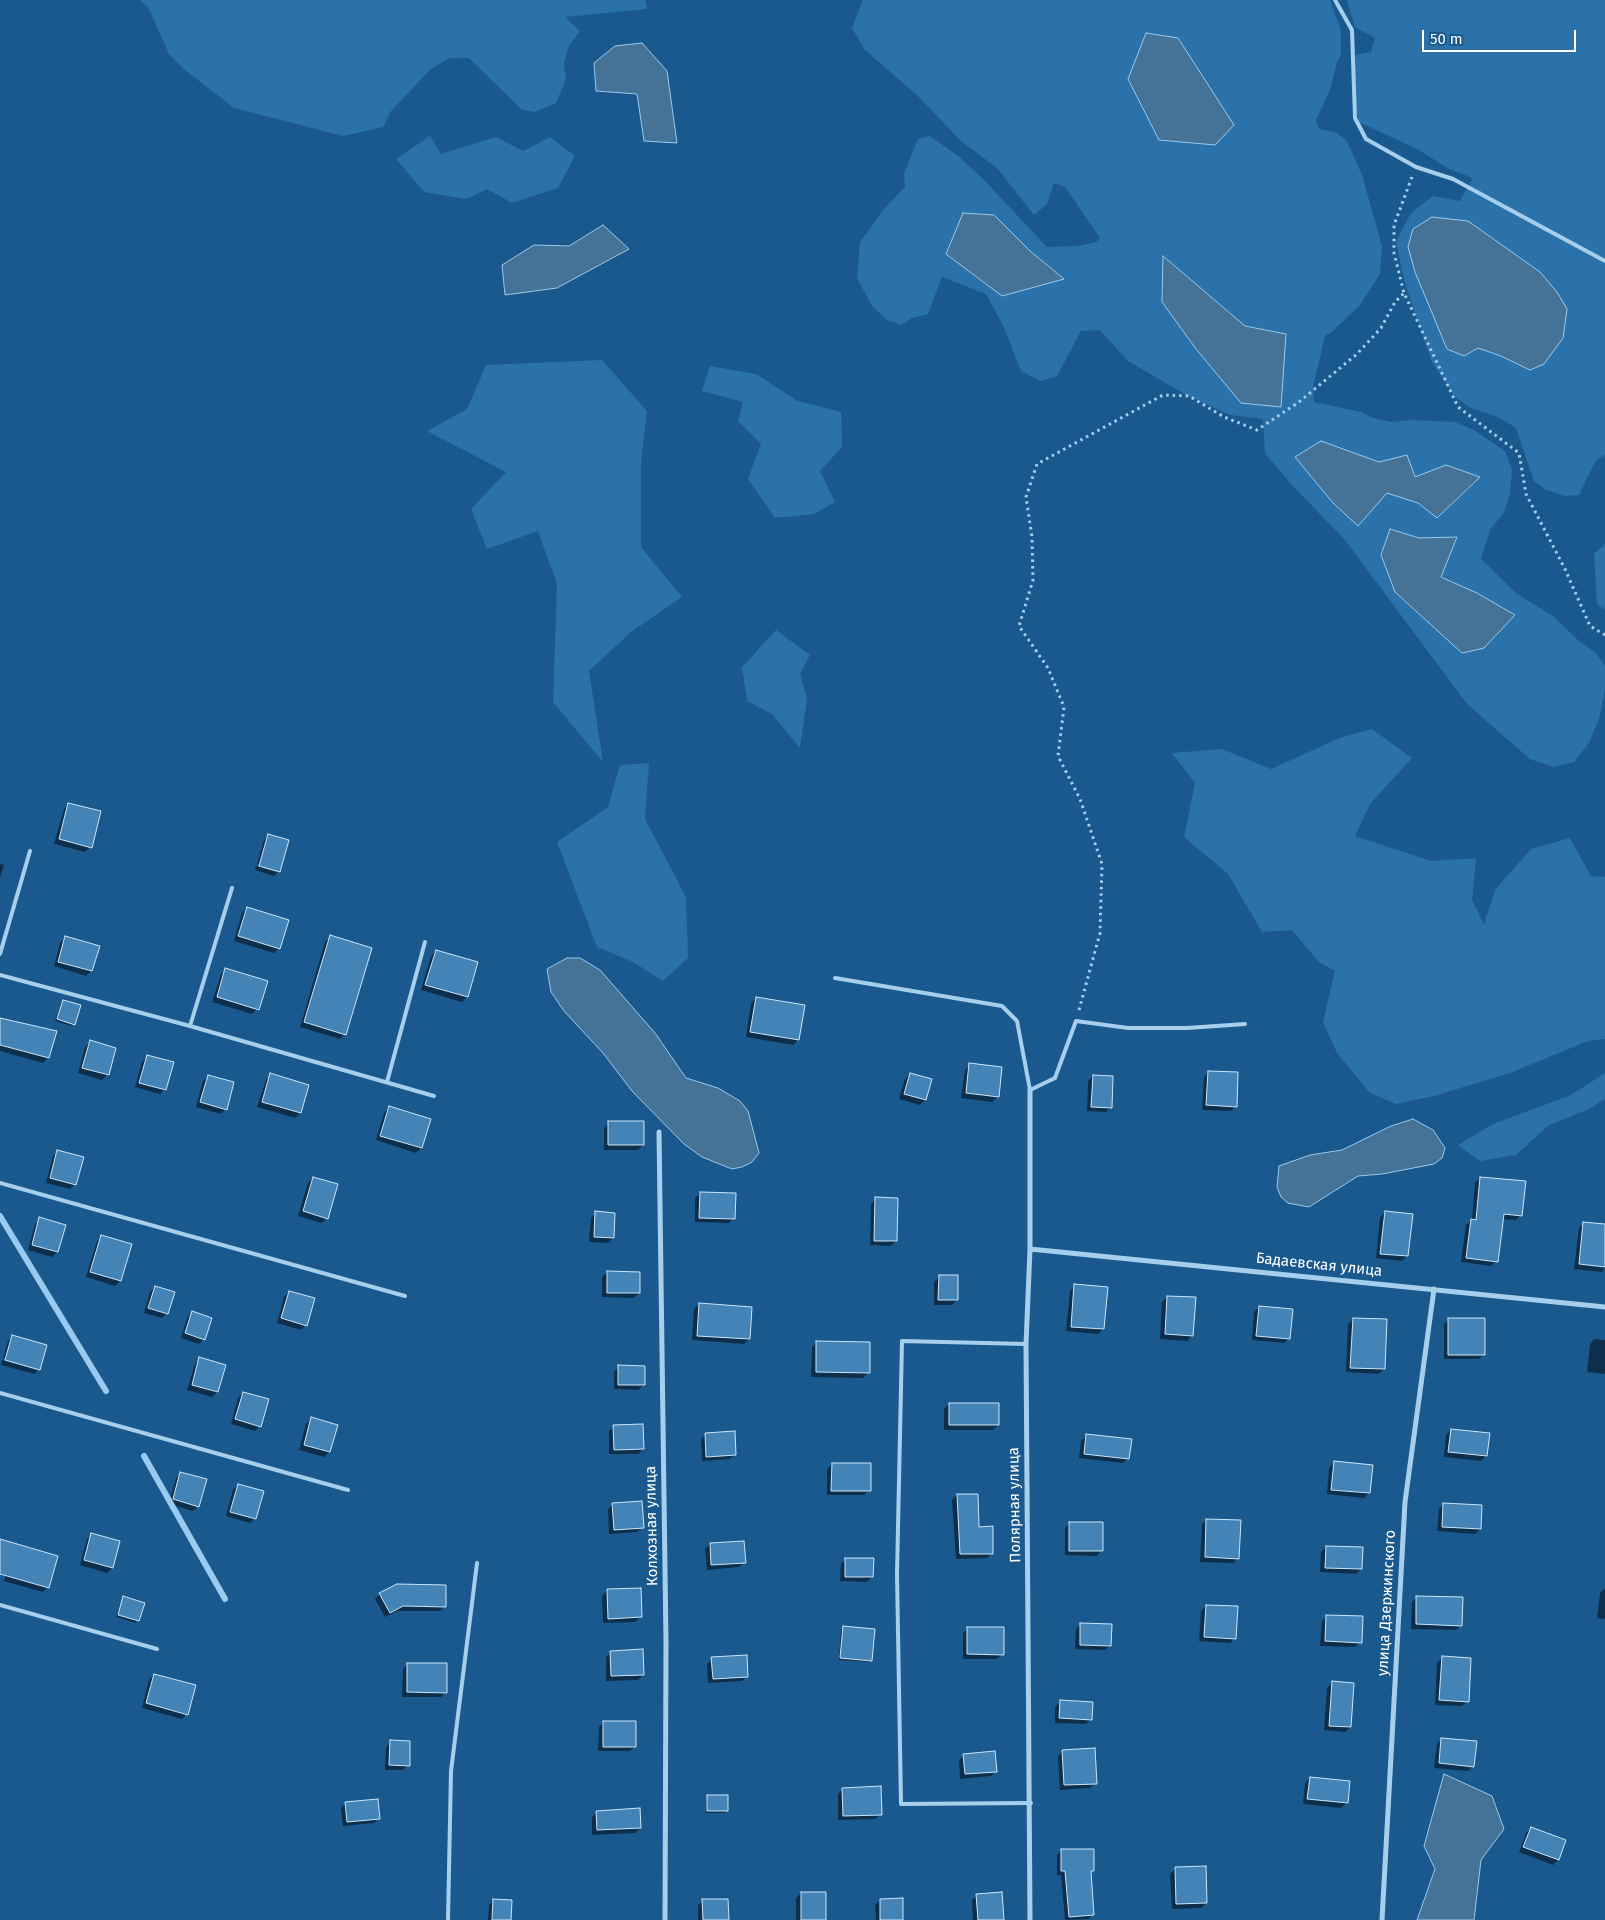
<!DOCTYPE html>
<html>
<head>
<meta charset="utf-8">
<style>
  body { margin:0 }
  #map { position:relative; width:1605px; height:1920px; overflow:hidden; background:#1a598d; font-family:"Fira Sans",sans-serif }
  canvas { display:block }
  .scale { position:absolute; left:1422px; top:30px; width:154px; height:22px; box-sizing:border-box; border:2px solid #fff; border-top:0; padding-left:6px; font-size:15px; line-height:18px; white-space:nowrap; color:#fff; -webkit-text-stroke:4px #1a598d; paint-order:stroke }
</style>
</head>
<body>
<div id="map">
<canvas width="1605" height="1920"></canvas>
<div class="scale">50 m</div>
</div>
<script>
const context = document.querySelector('canvas').getContext('2d');
context.lineJoin = 'round';
function fill(path, color) {
  context.fillStyle = color;
  context.fill(path, 'evenodd');
}
function poly(rows) {
  const path = new Path2D();
  for (const r of rows) {
    path.moveTo(r[0], r[1]);
    for (let i = 2; i < r.length; i += 2) path.lineTo(r[i], r[i + 1]);
  }
  return path;
}
function trace(path, color, width, dash) {
  context.strokeStyle = color;
  context.lineWidth = width;
  context.lineCap = dash ? 'butt' : 'round';
  context.setLineDash(dash || []);
  context.stroke(path);
}
function drawText(font, color, halo, rows, align = 'center') {
  context.font = font + ' "Fira Sans",sans-serif';
  context.lineWidth = 4.5;
  context.setLineDash([]);
  context.textBaseline = 'middle';
  context.strokeStyle = halo;
  context.fillStyle = color;
  for (const [text, x, y, turn = 0] of rows) {
    context.save();
    context.translate(x, y);
    context.rotate((+turn || 0) * Math.PI / 180);
    context.textAlign = isNaN(turn) ? turn : align;
    if (halo) context.strokeText(text, 0, 0);
    context.fillText(text, 0, 0);
    context.restore();
  }
}
fill(poly([
  [140,0,645,0,647,9,565,17,580,31,569,46,564,63,566,79,556,103,535,112,522,110,469,58,449,58,431,69,391,111,383,127,343,136,234,108,185,70,169,54,148,7],
  [863,0,1330,0,1341,31,1341,55,1337,62,1330,90,1316,120,1319,129,1335,132,1347,141,1362,175,1382,246,1380,274,1360,305,1333,331,1325,336,1313,387,1314,402,1361,412,1373,418,1392,422,1412,420,1455,422,1474,430,1505,451,1512,469,1510,494,1504,512,1490,530,1481,559,1517,594,1553,616,1578,640,1597,654,1605,666,1605,690,1599,719,1589,743,1574,762,1553,767,1530,759,1467,704,1345,540,1292,485,1265,453,1263,419,1230,415,1188,396,1128,361,1100,330,1081,331,1057,376,1041,381,1021,371,1004,327,986,294,942,277,928,314,912,318,901,325,887,320,872,306,857,278,860,242,884,209,905,187,904,173,918,139,930,136,957,155,983,179,1047,247,1079,246,1096,242,1100,238,1065,187,1054,183,1047,204,1034,215,997,168,961,141,918,96,865,50,852,28],
  [963,214,1030,251,1063,278],
  [1163,257,1164,257,1245,326,1162,302],
  [1321,441,1415,477,1446,465,1479,477,1438,518,1418,503,1387,493,1358,526,1333,503,1296,457],
  [1390,529,1419,538,1457,537,1440,577,1477,593,1381,555],
  [1347,0,1605,0,1605,455,1596,460,1579,495,1565,496,1546,490,1534,481,1516,428,1500,418,1471,408,1455,397,1432,362,1404,280,1396,241,1411,213,1433,196,1460,201,1473,178,1449,169,1419,150,1359,122,1353,97,1352,69,1355,55,1371,52,1375,38,1355,27],
  [430,136,441,154,496,137,523,151,550,137,575,156,558,188,512,203,487,189,466,199,424,192,396,159],
  [602,360,647,411,641,462,641,547,682,597,631,632,589,671,603,762,553,702,557,584,538,531,487,549,471,509,506,472,427,431,467,409,486,365],
  [710,366,756,374,798,401,841,412,842,447,820,471,835,502,814,514,775,518,748,479,761,444,738,421,743,402,702,391],
  [1605,544,1605,610,1597,604,1594,554],
  [776,630,810,655,800,674,807,699,800,748,772,714,747,701,742,667],
  [1372,729,1412,758,1370,804,1355,836,1431,861,1476,858,1472,900,1484,925,1495,890,1531,849,1570,838,1591,876,1605,877,1605,1039,1588,1041,1510,1073,1434,1096,1396,1104,1370,1093,1337,1053,1323,1022,1335,971,1319,962,1292,930,1262,932,1228,874,1184,837,1195,783,1172,753,1222,749,1271,769,1342,737],
  [649,763,645,819,686,897,688,958,663,981,633,962,597,947,557,842,608,807,620,765],
  [1605,1073,1605,1099,1589,1109,1549,1125,1516,1155,1480,1161,1458,1145,1493,1124,1571,1095]
]), '#2a72a9');
const water = poly([
  [1146,33,1178,38,1234,125,1215,145,1159,140,1128,79,1146,33],
  [642,43,667,71,677,143,644,141,637,94,596,91,594,63,615,46,642,43],
  [963,213,994,215,1030,251,1064,279,1002,296,946,254,963,213],
  [1432,217,1468,221,1540,272,1557,292,1567,309,1563,338,1544,364,1530,370,1501,356,1478,348,1464,356,1447,349,1415,272,1408,247,1413,229,1432,217],
  [603,225,629,249,557,288,505,295,502,265,534,245,569,246,603,225],
  [1163,256,1245,326,1286,334,1281,407,1241,403,1196,349,1162,302,1163,256],
  [1321,441,1379,462,1407,455,1415,477,1446,465,1480,477,1437,518,1418,503,1387,493,1358,526,1333,503,1295,457,1321,441],
  [1390,529,1419,538,1457,537,1441,577,1477,593,1515,615,1484,648,1462,653,1395,592,1381,555,1390,529],
  [567,958,580,958,600,970,655,1033,686,1078,718,1088,740,1101,748,1111,759,1153,752,1162,742,1167,732,1169,702,1157,684,1144,632,1091,603,1053,564,1011,551,992,547,969,567,958],
  [1413,1119,1433,1130,1445,1148,1442,1158,1434,1164,1382,1174,1358,1176,1309,1207,1288,1203,1281,1197,1277,1187,1279,1166,1310,1155,1342,1150,1391,1126,1413,1119],
  [1444,1774,1492,1796,1504,1829,1481,1860,1474,1920,1417,1920,1435,1869,1424,1846,1444,1774]
]);
fill(water, '#457297');
trace(water, '#99cbf0', 1);
fill(poly([
  [69,804,90,847,85,852,54,844,64,809],
  [269,835,279,871,274,876,255,870,256,866,277,872,277,870,257,864,264,840],
  [0,864,4,865,0,878],
  [247,908,279,948,274,953,234,941,242,913],
  [330,937,345,1034,340,1039,300,1027,325,942],
  [65,938,91,971,86,976,54,966,60,943],
  [436,951,476,963,467,997,462,1002,421,990,431,956],
  [226,969,257,1009,252,1014,212,1002,221,974],
  [756,998,798,1040,793,1045,746,1037,751,1003],
  [63,1001,74,1024,72,1026,55,1021],
  [0,1019,55,1032,48,1058,43,1063,0,1051],
  [90,1042,115,1049,107,1075,102,1080,78,1073,85,1047],
  [147,1057,165,1089,160,1094,135,1087,142,1062],
  [970,1065,997,1097,992,1102,961,1098,965,1070],
  [1209,1072,1236,1106,1231,1111,1202,1110,1204,1077],
  [910,1074,931,1080,925,1100,920,1105,899,1099,905,1079],
  [271,1075,307,1086,300,1113,295,1118,257,1107,266,1080],
  [208,1076,226,1109,221,1114,196,1107,203,1081],
  [1093,1076,1111,1107,1106,1112,1087,1111,1088,1081],
  [389,1108,421,1148,416,1153,376,1140,384,1113],
  [609,1123,643,1145,638,1150,604,1150,604,1128],
  [58,1151,75,1184,70,1189,46,1183,53,1156],
  [313,1178,327,1218,322,1223,298,1216,308,1183],
  [1480,1178,1521,1215,1516,1220,1502,1219,1496,1261,1491,1266,1461,1262,1466,1225,1472,1220,1475,1183],
  [700,1193,734,1218,729,1223,695,1222,695,1198],
  [876,1199,896,1241,891,1246,870,1245,871,1204],
  [1385,1212,1407,1256,1402,1261,1376,1258,1380,1218],
  [596,1213,613,1238,608,1243,589,1242,591,1218],
  [40,1219,57,1252,52,1257,28,1250,35,1224],
  [1584,1223,1605,1225,1605,1268,1602,1272,1574,1269,1579,1228],
  [102,1236,130,1245,120,1281,115,1286,86,1277,97,1241],
  [607,1272,639,1293,634,1298,602,1297,602,1277],
  [939,1277,957,1300,952,1305,934,1305,934,1282],
  [1075,1286,1103,1329,1098,1334,1066,1331,1070,1291],
  [155,1287,167,1313,162,1318,144,1313,150,1292],
  [289,1292,306,1325,301,1330,277,1323,284,1297],
  [1167,1297,1192,1336,1187,1341,1160,1339,1162,1302],
  [699,1304,749,1339,744,1344,692,1340,694,1309],
  [1259,1307,1289,1338,1284,1343,1252,1340,1254,1312],
  [192,1313,204,1339,199,1344,181,1338,187,1318],
  [1353,1319,1384,1369,1379,1374,1346,1372,1348,1324],
  [1449,1319,1484,1354,1479,1359,1444,1359,1444,1324],
  [13,1336,39,1369,34,1374,1,1365,2,1360,37,1370,37,1368,3,1358,8,1341],
  [1595,1339,1605,1340,1605,1374,1587,1372,1590,1344],
  [817,1342,868,1373,863,1378,811,1377,812,1347],
  [200,1359,217,1392,212,1397,187,1390,195,1364],
  [619,1367,643,1385,638,1390,614,1389,614,1372],
  [243,1393,260,1426,255,1431,231,1424,238,1398],
  [949,1404,998,1425,993,1430,944,1430,944,1409],
  [311,1419,329,1452,324,1457,299,1450,306,1424],
  [614,1426,643,1449,638,1454,609,1454,609,1431],
  [1451,1430,1486,1456,1481,1461,1444,1457,1446,1435],
  [706,1434,735,1454,730,1459,702,1461,701,1439],
  [1086,1436,1128,1458,1123,1463,1079,1458,1081,1441],
  [1334,1463,1369,1493,1364,1498,1327,1494,1329,1468],
  [832,1464,869,1490,864,1495,827,1495,827,1469],
  [181,1473,198,1506,193,1511,169,1504,176,1478],
  [238,1485,255,1518,250,1523,226,1516,233,1490],
  [957,1495,992,1553,987,1558,956,1559,952,1500],
  [613,1504,642,1527,637,1532,609,1534,608,1509],
  [1444,1504,1480,1529,1475,1534,1437,1531,1439,1509],
  [1206,1520,1238,1558,1233,1563,1200,1562,1202,1525],
  [1070,1523,1102,1550,1097,1556,1065,1555,1065,1528],
  [92,1534,112,1568,107,1573,80,1565,87,1539],
  [710,1544,744,1562,739,1567,707,1570,705,1549],
  [1326,1547,1361,1569,1356,1574,1320,1572,1321,1552],
  [12,1551,48,1587,43,1592,4,1581],
  [846,1559,872,1577,867,1582,840,1581,841,1564],
  [1605,1588,1605,1619,1597,1618,1600,1593],
  [607,1591,640,1617,635,1622,603,1623,602,1596],
  [380,1594,445,1606,440,1611,397,1611,385,1617,375,1599],
  [1417,1597,1461,1625,1456,1630,1411,1629,1412,1602],
  [124,1598,143,1603,136,1623,116,1617],
  [1206,1606,1235,1638,1230,1643,1199,1641,1201,1611],
  [1327,1616,1360,1642,1355,1647,1320,1646,1322,1621],
  [1081,1624,1110,1646,1105,1650,1075,1649,1076,1629],
  [843,1628,871,1660,869,1662,839,1660,841,1630],
  [968,1628,1002,1654,997,1659,963,1659,963,1633],
  [611,1652,643,1675,638,1680,606,1681,606,1657],
  [1442,1658,1467,1701,1462,1706,1435,1705,1437,1663],
  [712,1659,747,1676,742,1681,708,1683,707,1664],
  [408,1664,446,1692,441,1697,402,1697,403,1669],
  [154,1675,187,1714,182,1719,142,1708,149,1680],
  [1332,1683,1350,1727,1345,1732,1324,1730,1327,1688],
  [1060,1702,1091,1719,1086,1724,1055,1723,1055,1707],
  [604,1722,635,1746,630,1751,598,1751,599,1727],
  [1442,1739,1473,1766,1468,1771,1434,1768,1437,1744],
  [391,1742,408,1765,403,1770,385,1770,386,1747],
  [1063,1751,1095,1783,1090,1788,1060,1790,1058,1756],
  [964,1755,996,1771,991,1776,960,1779,959,1760],
  [1310,1778,1346,1803,1341,1808,1303,1804,1305,1783],
  [843,1789,880,1814,875,1819,838,1820,838,1794],
  [708,1796,727,1811,724,1813,706,1813,706,1799],
  [346,1803,379,1818,374,1823,343,1826,341,1808],
  [597,1812,640,1828,635,1833,592,1835,592,1817],
  [1531,1828,1565,1841,1558,1860,1553,1865,1519,1852,1526,1833],
  [1062,1850,1093,1871,1090,1873,1093,1914,1088,1919,1065,1920,1061,1875,1057,1875,1057,1855],
  [1175,1869,1206,1903,1201,1908,1172,1909,1170,1874],
  [801,1893,825,1920,796,1920,796,1898],
  [977,1895,1003,1920,973,1920,972,1900],
  [494,1900,510,1920,488,1920,489,1905],
  [703,1900,727,1920,698,1920,698,1905],
  [880,1900,902,1920,876,1920,875,1905]
]), '#0007');
trace(poly([
  [0,1216,106,1391],
  [144,1456,225,1599]
]), '#99cbf0', 6);
const building = poly([
  [68,803,101,811,92,848,59,839,68,803],
  [268,834,289,840,280,872,259,866,268,834],
  [247,907,289,920,280,949,238,936,247,907],
  [330,935,372,948,346,1035,304,1022,330,935],
  [65,936,100,946,92,971,58,962,65,936],
  [436,950,478,962,468,997,425,985,436,950],
  [225,968,268,981,259,1010,217,997,225,968],
  [756,997,805,1005,799,1040,750,1032,756,997],
  [63,1000,81,1005,75,1025,57,1019,63,1000],
  [0,1018,57,1031,49,1058,0,1045,0,1018],
  [90,1040,116,1048,109,1075,82,1068,90,1040],
  [147,1055,174,1062,166,1090,139,1083,147,1055],
  [969,1063,1002,1067,999,1097,966,1093,969,1063],
  [1208,1071,1238,1072,1237,1107,1206,1105,1208,1071],
  [270,1073,309,1085,301,1113,262,1102,270,1073],
  [910,1073,932,1079,926,1100,904,1094,910,1073],
  [208,1075,234,1082,227,1110,200,1102,208,1075],
  [1093,1075,1113,1076,1112,1108,1091,1107,1093,1075],
  [389,1106,431,1119,422,1148,380,1136,389,1106],
  [608,1121,644,1121,644,1145,608,1145,608,1121],
  [57,1150,84,1157,76,1185,50,1178,57,1150],
  [313,1177,338,1184,328,1219,303,1211,313,1177],
  [1480,1177,1526,1181,1522,1216,1504,1214,1498,1262,1466,1258,1471,1219,1476,1220,1480,1177],
  [700,1192,736,1193,735,1219,699,1218,700,1192],
  [875,1197,898,1198,897,1241,874,1241,875,1197],
  [595,1211,615,1213,614,1238,594,1237,595,1211],
  [1385,1211,1413,1214,1408,1256,1380,1254,1385,1211],
  [39,1217,66,1225,58,1252,32,1245,39,1217],
  [1583,1222,1605,1224,1605,1267,1579,1264,1583,1222],
  [101,1235,132,1244,121,1281,90,1272,101,1235],
  [607,1271,640,1272,640,1293,607,1293,607,1271],
  [939,1275,958,1275,958,1300,938,1300,939,1275],
  [1074,1284,1108,1287,1104,1329,1071,1327,1074,1284],
  [155,1286,175,1292,168,1314,148,1308,155,1286],
  [289,1291,315,1298,307,1326,281,1318,289,1291],
  [1167,1296,1196,1297,1193,1336,1165,1334,1167,1296],
  [699,1303,752,1307,750,1339,697,1336,699,1303],
  [1259,1306,1293,1309,1290,1339,1256,1336,1259,1306],
  [192,1311,212,1318,205,1340,185,1333,192,1311],
  [1353,1318,1387,1319,1385,1369,1350,1368,1353,1318],
  [1448,1318,1485,1318,1485,1355,1448,1355,1448,1318],
  [12,1335,47,1345,40,1370,5,1360,12,1335],
  [816,1341,870,1342,870,1373,816,1372,816,1341],
  [199,1357,226,1365,218,1392,192,1385,199,1357],
  [618,1365,645,1366,645,1385,618,1385,618,1365],
  [243,1392,269,1399,261,1427,235,1419,243,1392],
  [949,1403,999,1403,999,1425,949,1425,949,1403],
  [311,1417,338,1425,330,1452,304,1445,311,1417],
  [643,1424,644,1449,614,1450,613,1425,643,1424],
  [1451,1429,1490,1433,1487,1456,1448,1452,1451,1429],
  [735,1431,736,1455,706,1457,705,1433,735,1431],
  [1086,1434,1132,1439,1129,1459,1084,1454,1086,1434],
  [1334,1461,1373,1465,1370,1493,1331,1490,1334,1461],
  [832,1463,871,1463,871,1491,831,1491,832,1463],
  [180,1472,207,1479,199,1507,173,1499,180,1472],
  [238,1484,264,1491,256,1519,230,1512,238,1484],
  [957,1494,978,1494,979,1527,993,1526,993,1554,960,1554,957,1494],
  [642,1501,644,1528,614,1530,612,1503,642,1501],
  [1443,1503,1482,1505,1481,1529,1442,1527,1443,1503],
  [1206,1519,1241,1520,1239,1559,1205,1557,1206,1519],
  [1069,1522,1103,1522,1103,1551,1069,1551,1069,1522],
  [91,1533,120,1541,113,1568,84,1560,91,1533],
  [0,1539,58,1556,49,1588,0,1574,0,1539],
  [744,1541,746,1563,711,1565,710,1543,744,1541],
  [1326,1546,1363,1547,1362,1569,1325,1568,1326,1546],
  [845,1558,874,1558,873,1577,845,1577,845,1558],
  [397,1584,446,1585,446,1607,403,1606,390,1613,379,1593,397,1584],
  [641,1588,642,1617,608,1619,607,1589,641,1588],
  [123,1596,145,1603,139,1621,118,1615,123,1596],
  [1416,1596,1463,1597,1462,1626,1416,1624,1416,1596],
  [1206,1605,1238,1606,1236,1639,1204,1637,1206,1605],
  [1326,1615,1363,1616,1362,1643,1325,1641,1326,1615],
  [1080,1623,1112,1624,1111,1646,1080,1645,1080,1623],
  [843,1626,875,1629,872,1661,840,1658,843,1626],
  [967,1627,1004,1627,1004,1655,967,1654,967,1627],
  [643,1649,644,1675,611,1676,610,1651,643,1649],
  [747,1655,748,1677,713,1679,711,1657,747,1655],
  [1442,1656,1471,1658,1469,1702,1439,1700,1442,1656],
  [407,1663,447,1663,447,1693,407,1692,407,1663],
  [154,1674,196,1685,188,1715,146,1703,154,1674],
  [1332,1681,1354,1683,1351,1727,1329,1726,1332,1681],
  [1060,1700,1093,1702,1092,1720,1059,1718,1060,1700],
  [603,1721,636,1721,636,1747,603,1747,603,1721],
  [1441,1738,1477,1741,1474,1767,1439,1763,1441,1738],
  [390,1740,410,1741,410,1766,389,1765,390,1740],
  [1095,1748,1097,1784,1064,1785,1062,1750,1095,1748],
  [995,1751,997,1772,965,1774,963,1754,995,1751],
  [1310,1777,1350,1781,1348,1803,1307,1799,1310,1777],
  [881,1786,882,1815,843,1816,842,1788,881,1786],
  [707,1795,728,1795,728,1811,707,1811,707,1795],
  [378,1799,380,1819,347,1822,345,1802,378,1799],
  [640,1808,641,1828,597,1830,596,1811,640,1808],
  [1531,1827,1566,1840,1559,1860,1523,1847,1531,1827],
  [1061,1849,1094,1849,1094,1871,1091,1871,1094,1915,1069,1917,1065,1871,1061,1871,1061,1849],
  [1206,1866,1207,1903,1176,1904,1175,1867,1206,1866],
  [801,1892,826,1892,826,1920,801,1920,801,1892],
  [1002,1892,1004,1920,978,1920,976,1894,1002,1892],
  [903,1898,903,1920,880,1920,880,1899,903,1898],
  [493,1899,512,1900,511,1920,492,1920,493,1899],
  [702,1899,728,1899,729,1920,703,1920,702,1899]
]);
fill(building, '#4383b5');
trace(building, '#cce6fa', 1);
trace(poly([
  [1412,177,1394,225,1394,253,1404,293,1458,407,1519,453,1526,494,1565,569,1590,626,1605,635],
  [1079,1010,1100,933,1102,864,1080,799,1058,756,1064,707,1048,668,1019,626,1033,580,1032,537,1026,497,1037,464,1163,395,1189,396,1224,417,1257,430,1299,402,1357,354,1381,328,1395,302,1404,293]
]), '#a6cfee', 3, [2.5, 4]);
trace(poly([
  [1335,0,1352,30,1355,118,1366,139,1416,167,1453,179,1605,261],
  [0,954,30,851],
  [0,975,190,1026,434,1096],
  [835,978,1002,1006,1017,1021,1030,1090,1055,1078,1076,1021,1128,1028,1187,1028,1245,1024],
  [190,1026,232,888],
  [387,1082,425,942],
  [0,1183,405,1296],
  [1026,1344,902,1341,897,1574,901,1804,1031,1803],
  [0,1393,348,1490],
  [0,1605,157,1649],
  [448,1920,451,1771,477,1563]
]), '#a6cfee', 4);
trace(poly([
  [659,1132,666,1642,665,1920],
  [1030,1249,1605,1307],
  [1030,1920,1026,1344,1030,1249,1030,1090],
  [1382,1920,1405,1502,1434,1289]
]), '#a6cfee', 5);
drawText('15px', '#fff', '#1a598d', [
  ["Бадаевская улица",1319,1265,6],
  ["Полярная улица",1015,1505,-91],
  ["Колхозная улица",652,1526,-91],
  ["улица Дзержинского",1387,1603,-87]
]);
</script>
</body>
</html>
